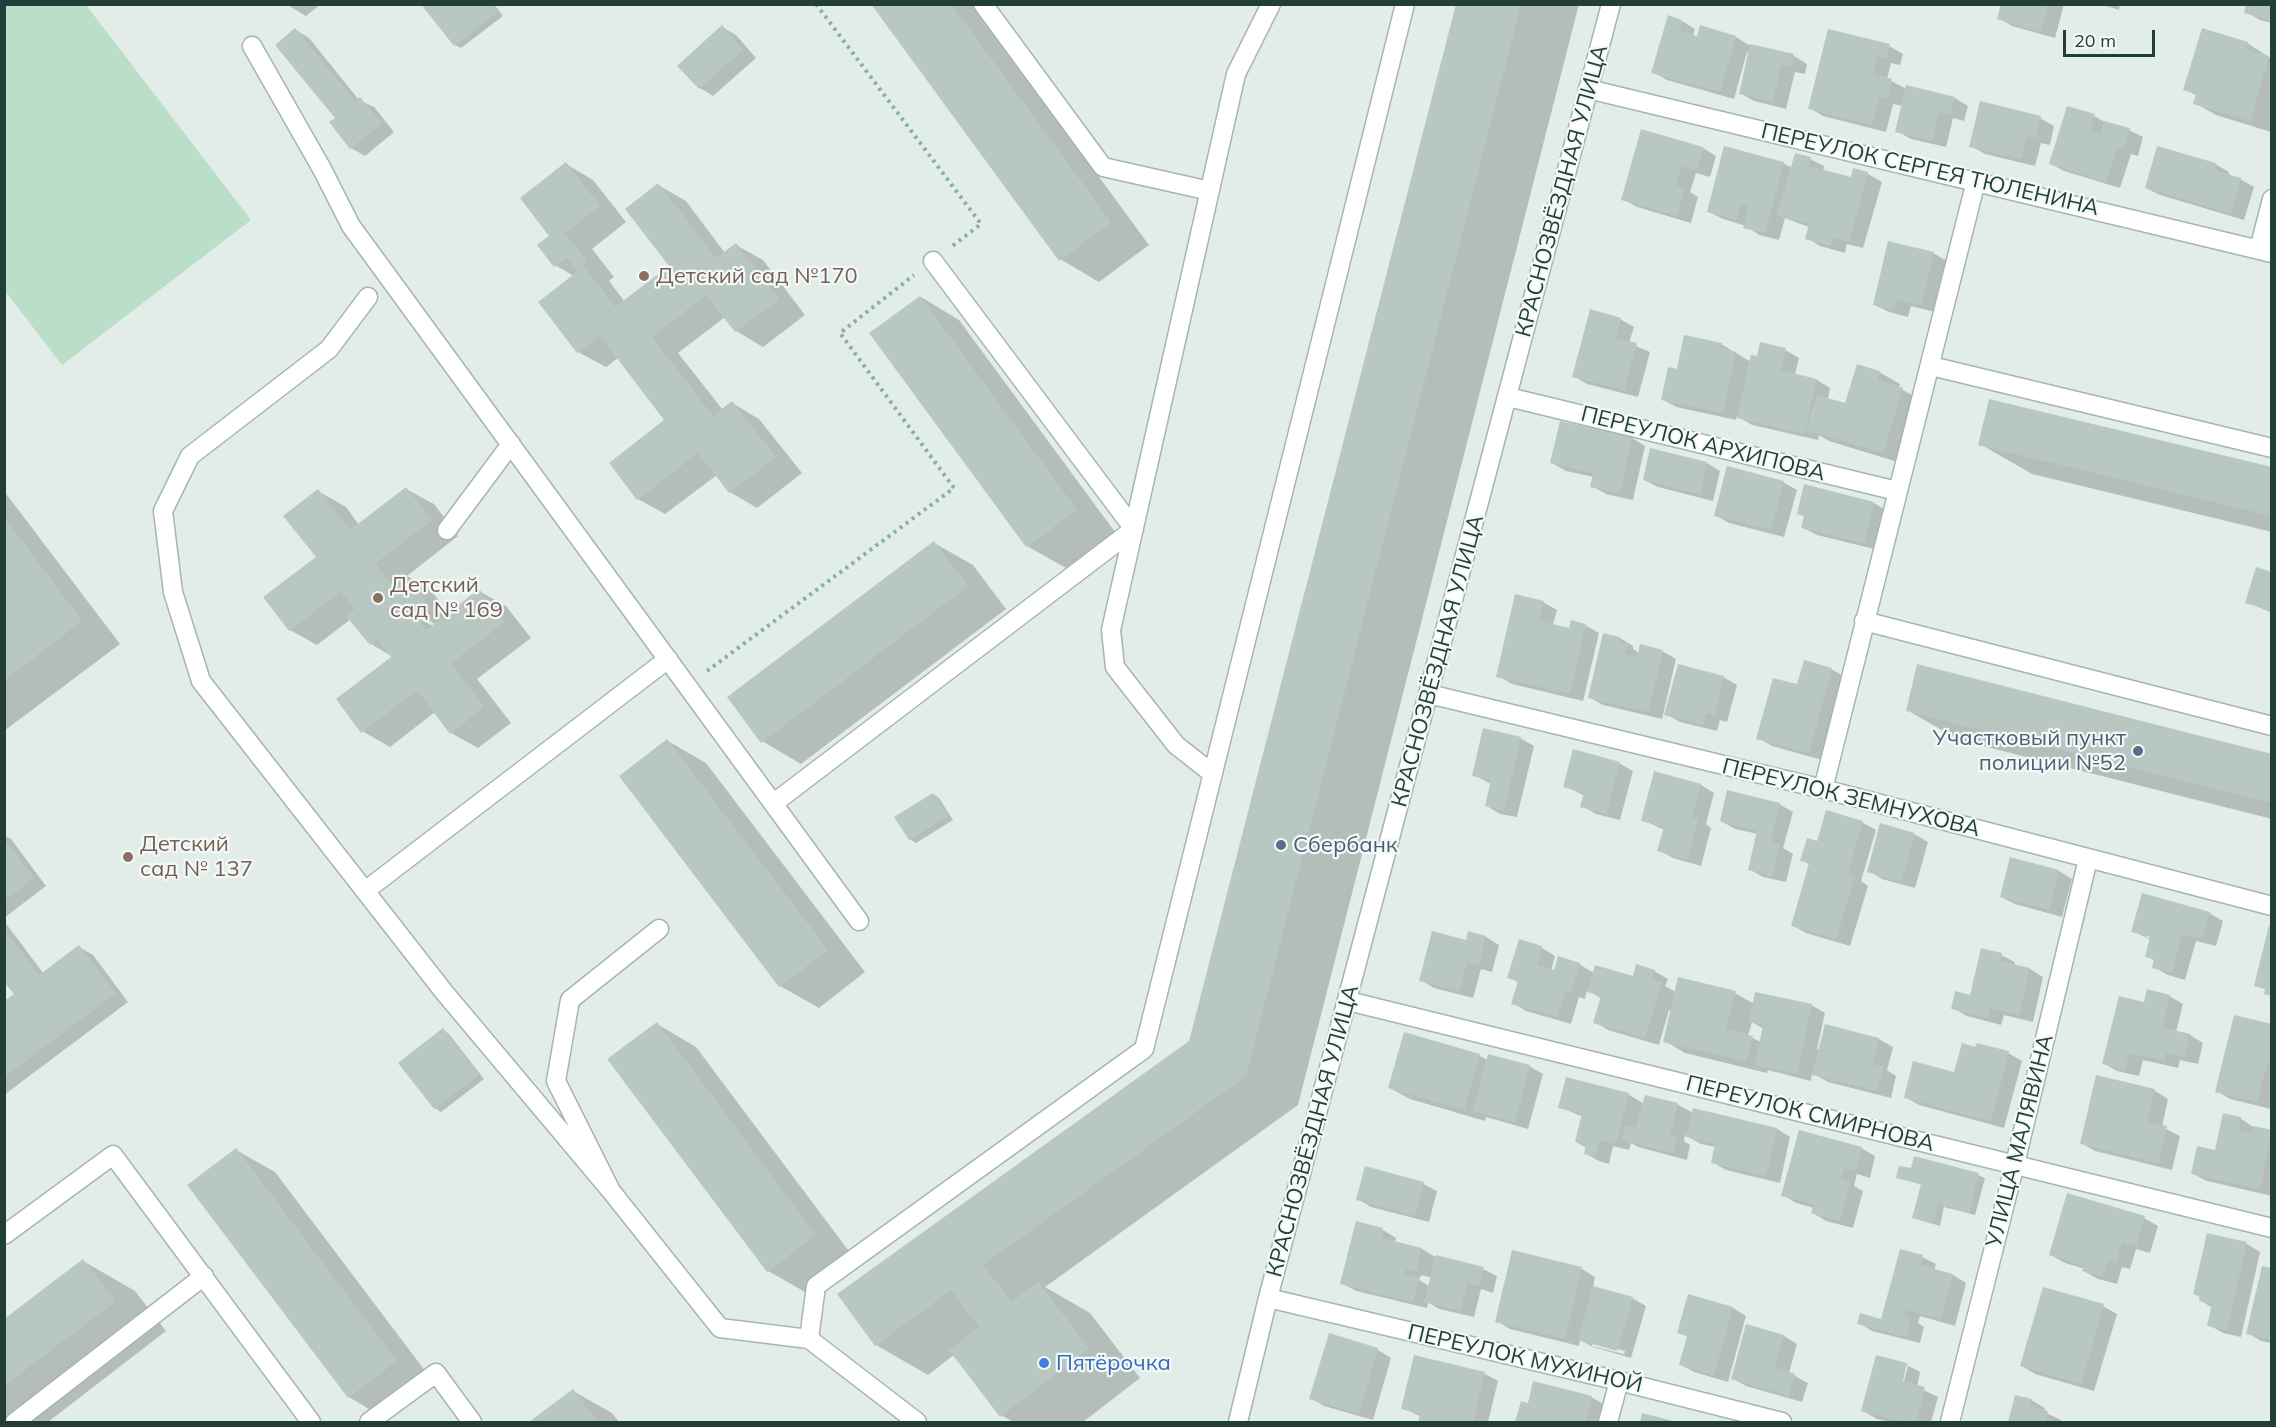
<!DOCTYPE html>
<html>
<head>
<meta charset="utf-8">
<style>
  body { margin:0 }
  #map { position:relative; width:2276px; height:1427px; overflow:hidden; background:#e2ede9; font-family:Mulish,sans-serif }
  canvas { display:block }
  .frame { position:absolute; inset:0; border:6px solid #223e39; pointer-events:none }
  .scale { position:absolute; left:2063px; top:30px; width:92px; height:27px; box-sizing:border-box; border:3px solid #223e39; border-top:0; padding-left:8px; font-size:18px; line-height:21px; white-space:nowrap; color:#223e39; -webkit-text-stroke:4px #f3f9f7; paint-order:stroke }
</style>
</head>
<body>
<div id="map">
<canvas width="2276" height="1427"></canvas>
<div class="frame"></div>
<div class="scale">20 m</div>
</div>
<script>
const context = document.querySelector('canvas').getContext('2d');
context.lineJoin = 'round';
function fill(path, color) {
  context.fillStyle = color;
  context.fill(path, 'evenodd');
}
function poly(rows) {
  const path = new Path2D();
  for (const r of rows) {
    path.moveTo(r[0], r[1]);
    for (let i = 2; i < r.length; i += 2) path.lineTo(r[i], r[i + 1]);
  }
  return path;
}
function trace(path, color, width, dash) {
  context.strokeStyle = color;
  context.lineWidth = width;
  context.lineCap = dash ? 'butt' : 'round';
  context.setLineDash(dash || []);
  context.stroke(path);
}
function drawText(font, color, halo, rows, align = 'center') {
  context.font = font + ' Mulish,sans-serif';
  context.lineWidth = 4.5;
  context.setLineDash([]);
  context.textBaseline = 'middle';
  context.strokeStyle = halo;
  context.fillStyle = color;
  for (const [text, x, y, turn = 0] of rows) {
    context.save();
    context.translate(x, y);
    context.rotate((+turn || 0) * Math.PI / 180);
    context.textAlign = isNaN(turn) ? turn : align;
    if (halo) context.strokeText(text, 0, 0);
    context.fillText(text, 0, 0);
    context.restore();
  }
}
fill(poly([
  [5,4,86,5,251,220,62,365,5,291]
]), '#bbdec8');
fill(poly([
  [286,4,321,4,306,16],
  [429,4,494,4,503,16,461,48,455,45],
  [873,4,972,4,1149,245,1099,282,1060,259],
  [1457,4,1579,4,1298,1105,1045,1287,1090,1313,1140,1378,1083,1422,1013,1422,1001,1415,954,1355,928,1375,876,1345,1190,1042],
  [2002,4,2064,4,2055,38,2012,26,1999,18],
  [2100,4,2120,4,2119,10],
  [2272,4,2272,23,2260,20,2246,12],
  [1682,21,1695,29,1693,36,1698,38,1701,27,1736,37,1749,45,1794,56,1807,64,1805,74,1795,72,1786,109,1754,101,1740,93,1750,52,1747,52,1734,99,1667,80,1653,72],
  [722,27,736,35,756,58,713,96,700,88],
  [296,30,309,38,359,100,374,107,394,132,365,156,351,148],
  [2247,43,2272,59,2271,132,2216,115,2195,103,2197,96,2185,89],
  [1889,46,1903,54,1900,65,1891,63,1887,79,1907,89,1955,98,1968,106,1964,121,1953,118,1946,147,1911,139,1897,131,1903,106,1893,104,1886,132,1823,116,1810,108],
  [2094,116,2107,123,2129,130,2143,137,2138,156,2131,154,2120,188,2064,171,2051,164],
  [2040,118,2054,126,2050,145,2041,143,2035,166,1985,154,1971,146],
  [1642,130,1703,148,1716,156,1710,177,1696,173,1690,192,1698,197,1691,223,1637,207,1623,199],
  [1810,159,1824,166,1823,171,1852,179,1854,170,1868,174,1882,182,1863,248,1847,244,1845,253,1820,246,1807,238,1809,227,1785,218,1779,240,1759,235,1746,226,1723,219,1709,212,1783,163,1792,168],
  [566,164,593,180,626,222,592,249,614,277,609,281,625,302,671,266,658,185,686,201,725,253,736,245,763,260,805,315,763,347,736,331,725,317,678,353,723,410,732,403,759,419,802,473,757,508,730,492,717,475,665,514,638,499,667,420,618,358,606,367,578,352,574,276,555,265,551,236],
  [2215,164,2229,172,2228,176,2240,179,2254,187,2244,220,2160,195,2146,188],
  [1933,253,1947,261,1935,312,1911,306,1908,317,1889,312,1875,305],
  [921,297,959,320,1115,532,1066,568,1027,546],
  [1620,319,1634,327,1629,343,1650,352,1638,397,1587,384,1573,376],
  [1721,344,1751,362,1758,358,1785,350,1799,358,1795,375,1817,380,1830,388,1828,399,1846,405,1879,372,1900,384,1899,388,1923,401,1904,464,1829,441,1819,435,1818,440,1752,425,1737,416,1736,420,1676,407,1662,399,1678,371],
  [1632,438,1645,446,1633,500,1606,494,1592,486,1594,477,1566,471,1552,463],
  [1980,444,2272,468,2272,532,2032,474],
  [1652,450,1707,463,1720,471,1713,501,1658,487,1644,480],
  [1783,482,1797,490,1784,537,1729,523,1715,515],
  [406,489,434,504,458,536,407,576,431,590,449,614,479,591,506,606,531,638,477,679,511,723,478,748,451,733,435,712,390,747,362,731,393,657,371,644,351,619,317,645,290,630,318,557,318,491,346,507,359,525],
  [407,608,435,624,433,626,405,611],
  [4,491,120,644,4,731],
  [1874,503,1887,511,1878,550,1817,535,1803,528,1805,517,1799,513],
  [934,543,973,565,1006,609,801,764,762,741],
  [2272,573,2272,613,2247,602],
  [1543,602,1557,610,1553,625,1571,629,1585,625,1599,633,1583,701,1512,684,1498,676],
  [1620,638,1633,646,1633,649,1639,653,1662,651,1676,659,1662,719,1603,705,1589,697],
  [1831,669,1845,677,1822,760,1772,746,1758,738,1798,686],
  [1723,677,1737,685,1727,722,1720,720,1717,731,1680,722,1666,714],
  [1907,710,2272,755,2272,819,1959,740],
  [1520,738,1534,746,1517,817,1500,814,1487,806,1491,784,1474,775],
  [668,741,706,763,865,972,819,1008,780,986],
  [1619,763,1633,771,1620,820,1596,814,1582,806,1585,796,1565,786],
  [1656,773,1701,785,1714,793,1706,824,1711,828,1701,866,1673,858,1659,850,1665,830,1642,820],
  [933,794,939,798,953,820,916,843,910,839],
  [1779,804,1793,812,1783,848,1793,854,1786,882,1763,877,1749,869,1758,834,1735,829,1721,821],
  [1862,822,1876,830,1861,881,1868,886,1850,946,1806,933,1792,925,1810,865,1802,860,1818,843],
  [1914,834,1928,842,1915,888,1882,879,1869,871],
  [4,835,11,839,46,886,4,918],
  [2011,859,2059,871,2072,879,2062,917,2015,904,2001,897],
  [2209,913,2223,921,2216,946,2196,941,2185,980,2168,975,2154,967,2155,961,2147,956,2151,940,2133,931],
  [2146,934,2157,940,2146,937],
  [4,921,44,974,79,947,93,955,128,1002,4,1095,4,1003,16,995,4,980],
  [1486,937,1499,945,1492,972,1481,969,1473,998,1434,988,1421,980,1467,942],
  [1520,941,1542,948,1555,956,1551,971,1555,972,1579,964,1594,973,1634,978,1654,971,1668,979,1665,986,1676,992,1735,993,1754,1004,1811,1005,1825,1013,1817,1049,1820,1050,1826,1026,1879,1039,1893,1047,1887,1070,1896,1076,1891,1098,1828,1082,1812,1073,1811,1081,1768,1070,1767,1073,1685,1053,1665,1041,1672,1011,1669,1010,1659,1045,1608,1030,1595,1022,1601,998,1587,990,1585,999,1579,997,1571,1024,1526,1011,1513,1003,1519,983,1509,977],
  [1752,1022,1764,1029,1761,1042,1748,1036],
  [2001,955,2015,962,2014,966,2030,969,2043,977,2033,1022,2004,1015,2001,1025,1967,1016,1953,1008,1971,997],
  [2169,996,2183,1004,2176,1032,2190,1035,2203,1043,2198,1064,2180,1060,2178,1068,2143,1060,2139,1076,2117,1071,2103,1063,2145,1004],
  [657,1024,696,1047,854,1258,807,1293,768,1271],
  [2272,1026,2271,1109,2230,1099,2217,1091],
  [443,1030,449,1034,484,1079,441,1112,435,1108],
  [1405,1034,1480,1056,1488,1060,1529,1066,1543,1074,1528,1129,1486,1117,1485,1121,1410,1099,1390,1088],
  [1976,1049,2008,1053,2022,1061,2004,1128,1919,1105,1905,1097,1955,1074],
  [2097,1077,2155,1091,2168,1099,2162,1127,2180,1136,2172,1170,2095,1151,2081,1143],
  [1628,1094,1644,1104,1677,1104,1693,1113,1694,1109,1777,1129,1790,1137,1780,1183,1726,1170,1712,1162,1716,1147,1701,1144,1685,1135,1684,1141,1690,1145,1687,1160,1638,1147,1631,1143,1629,1150,1613,1146,1609,1164,1599,1161,1585,1153,1587,1148,1576,1142,1583,1117,1560,1107],
  [2240,1118,2253,1127,2272,1131,2272,1196,2207,1181,2193,1174,2216,1152],
  [1861,1148,1875,1156,1870,1178,1857,1174,1854,1186,1863,1191,1853,1228,1826,1221,1813,1213,1814,1208,1796,1203,1783,1195],
  [236,1150,275,1172,435,1384,387,1420,349,1397],
  [1978,1175,1985,1178,1975,1215,1944,1207,1940,1226,1913,1218,1922,1185,1898,1177],
  [1423,1184,1437,1191,1429,1222,1371,1207,1358,1199],
  [2144,1218,2158,1226,2150,1253,2136,1249,2130,1269,2122,1267,2117,1284,2098,1279,2084,1271,2085,1269,2065,1263,2051,1255],
  [1383,1230,1396,1238,1395,1243,1422,1249,1437,1258,1483,1269,1497,1276,1493,1293,1481,1289,1474,1317,1439,1309,1428,1302,1427,1308,1356,1291,1342,1283],
  [1421,1275,1432,1278,1429,1286,1419,1280],
  [2247,1244,2260,1252,2241,1337,2223,1333,2209,1325,2213,1308,2201,1301,2201,1298,2195,1294],
  [1513,1252,1582,1269,1595,1277,1593,1287,1632,1298,1646,1306,1631,1358,1593,1347,1580,1340,1579,1346,1510,1329,1497,1321],
  [1592,1342,1625,1351,1624,1354,1592,1346],
  [1922,1257,1936,1264,1934,1270,1953,1275,1966,1283,1955,1326,1920,1316,1918,1323,1924,1327,1920,1343,1872,1331,1859,1323,1883,1321],
  [83,1261,135,1291,166,1331,48,1422,4,1422,4,1321],
  [2272,1269,2272,1343,2261,1341,2248,1333],
  [1689,1296,1733,1308,1746,1316,1728,1382,1694,1372,1681,1365,1688,1337,1679,1332],
  [2103,1306,2117,1314,2094,1391,2035,1374,2022,1366],
  [1330,1335,1378,1350,1391,1358,1373,1420,1324,1406,1311,1398],
  [1784,1336,1797,1344,1789,1373,1808,1383,1802,1402,1746,1386,1732,1378],
  [1877,1357,1907,1365,1920,1372,1917,1387,1938,1397,1931,1422,1892,1422,1877,1419,1863,1411],
  [1905,1366,1908,1366,1902,1389,1899,1388],
  [1485,1374,1498,1381,1488,1422,1420,1422,1421,1417,1403,1408],
  [573,1391,612,1413,619,1422,531,1422],
  [1591,1397,1605,1405,1600,1422,1517,1422,1522,1403,1529,1405],
  [2016,1397,2031,1400,2045,1408,2044,1412,2061,1420,2060,1422,2010,1422]
]), '#0003');
fill(poly([
  [426,4,492,4,498,12,454,46,423,7],
  [871,4,951,4,1111,222,1059,261],
  [1456,4,1521,4,1246,1076,983,1265,1012,1302,1038,1282,1089,1348,1000,1417,949,1350,979,1327,951,1290,875,1346,837,1294,1189,1041],
  [2001,4,2048,4,2041,32,1997,19],
  [2246,4,2272,4,2272,21,2244,13],
  [1668,15,1682,20,1679,31,1697,36,1700,25,1736,36,1720,92,1651,73],
  [722,25,743,50,699,89,677,66],
  [295,28,355,101,360,97,382,123,350,149,329,122,335,118,275,45],
  [2202,28,2248,42,2245,49,2269,56,2250,121,2193,104,2196,94,2183,90],
  [1828,29,1890,44,1886,58,1877,56,1873,74,1892,79,1887,98,1879,97,1872,125,1808,109],
  [1750,44,1794,54,1791,67,1781,65,1773,102,1739,94],
  [1906,85,1955,97,1950,114,1939,112,1932,141,1895,132],
  [1980,101,2041,116,2036,138,2027,136,2022,159,1969,147],
  [2067,106,2095,114,2089,131,2100,134,2104,121,2130,128,2124,149,2117,147,2106,182,2049,164],
  [1641,129,1703,147,1697,170,1682,166,1676,185,1685,188,1677,216,1621,200],
  [1724,146,1784,162,1765,233,1743,228,1749,206,1741,204,1737,220,1707,212],
  [2157,146,2216,163,2214,170,2241,178,2230,213,2145,188],
  [1795,153,1811,157,1809,166,1851,177,1853,168,1868,172,1849,242,1833,237,1831,246,1805,239,1809,224,1777,215],
  [566,162,600,206,565,233,587,261,583,265,615,307,669,266,625,209,658,183,716,258,736,243,779,299,735,332,706,295,652,337,713,416,732,401,776,457,729,493,698,453,637,500,609,463,664,420,600,336,577,353,538,302,578,271,567,257,554,267,537,245,549,236,520,198],
  [1888,241,1934,252,1921,305,1897,299,1894,310,1873,305],
  [920,296,1077,510,1026,547,869,333],
  [1590,309,1621,318,1615,338,1637,343,1624,390,1572,377],
  [1684,335,1722,343,1720,348,1736,352,1723,413,1661,400,1668,367,1677,369],
  [1760,342,1786,348,1781,370,1817,379,1804,434,1737,418,1751,355,1757,356],
  [1857,364,1880,371,1877,380,1903,388,1883,453,1806,430,1817,395,1845,403],
  [1989,399,2272,467,2272,516,1978,445],
  [1560,421,1632,437,1620,493,1590,487,1593,473,1550,463],
  [1650,448,1707,462,1700,494,1643,480],
  [1727,466,1784,481,1771,530,1714,516],
  [1804,484,1874,502,1864,543,1801,528,1804,516,1797,514],
  [406,487,432,520,375,564,390,583,403,572,426,602,412,613,426,630,479,589,505,622,451,663,484,707,450,734,417,690,361,733,336,699,391,657,378,639,370,645,346,616,355,609,341,591,289,631,263,597,316,557,283,516,318,489,350,530],
  [5,518,82,621,5,680],
  [934,541,968,586,761,743,727,697],
  [2256,567,2272,572,2272,611,2245,603],
  [1515,594,1544,601,1539,621,1569,628,1571,620,1586,624,1570,694,1496,677],
  [1603,633,1620,637,1619,642,1628,644,1625,654,1637,657,1640,644,1663,650,1648,712,1588,698],
  [1804,660,1832,668,1809,753,1756,739,1773,678,1797,684],
  [1678,664,1724,676,1714,715,1706,713,1703,725,1664,715],
  [1917,664,2272,754,2272,803,1906,711],
  [1483,728,1521,737,1504,811,1485,806,1491,780,1472,776],
  [667,739,828,950,779,987,619,776],
  [1573,749,1620,762,1606,814,1580,807,1584,793,1563,787],
  [1654,771,1701,784,1692,817,1698,819,1687,860,1657,851,1664,827,1641,821],
  [1727,790,1780,803,1770,842,1780,845,1772,876,1748,870,1757,831,1720,821],
  [933,793,948,816,909,840,894,817],
  [1826,810,1863,821,1847,874,1855,876,1836,939,1791,926,1809,863,1800,861,1807,838,1817,841],
  [1880,823,1915,833,1901,882,1867,872],
  [4,839,34,878,4,900],
  [2010,857,2059,870,2049,910,2000,897],
  [2142,893,2210,912,2202,939,2182,934,2172,973,2152,968,2154,959,2145,957,2150,937,2131,932],
  [2269,926,2272,927,2272,996,2264,994,2265,989,2254,986],
  [4,930,39,975,79,945,116,993,4,1077,4,1001,14,994,4,982],
  [1432,931,1466,940,1468,931,1486,936,1479,966,1467,962,1459,991,1419,981],
  [1519,939,1542,946,1537,965,1554,970,1558,956,1580,963,1571,992,1565,991,1557,1017,1511,1004,1518,981,1507,978],
  [1981,948,2002,953,2000,961,2030,968,2019,1015,1990,1008,1988,1018,1951,1009,1955,991,1970,995],
  [1636,964,1655,970,1652,979,1662,982,1645,1038,1593,1023,1601,996,1587,992,1595,965,1633,976],
  [1678,977,1736,991,1726,1029,1753,1036,1746,1062,1663,1042],
  [2147,989,2170,995,2162,1027,2190,1034,2184,1057,2166,1053,2165,1061,2129,1053,2125,1070,2102,1064,2119,996,2144,1002],
  [1755,992,1812,1004,1797,1074,1755,1065,1763,1025,1749,1022],
  [2234,1015,2272,1024,2272,1063,2267,1062,2257,1102,2215,1092],
  [657,1022,816,1235,767,1272,607,1059],
  [1825,1024,1879,1038,1873,1064,1883,1067,1877,1091,1812,1075],
  [443,1028,479,1075,434,1109,398,1063],
  [1404,1032,1480,1054,1464,1110,1388,1088],
  [1962,1043,1975,1047,1977,1043,2009,1051,1991,1121,1904,1098,1913,1061,1954,1072],
  [1488,1054,1530,1065,1515,1122,1473,1111],
  [2096,1075,2155,1089,2147,1122,2167,1126,2158,1163,2080,1144],
  [1566,1077,1629,1093,1616,1144,1600,1140,1595,1157,1584,1154,1586,1145,1575,1142,1582,1114,1558,1108],
  [1645,1095,1678,1103,1670,1134,1677,1136,1673,1153,1622,1140,1626,1126,1636,1128],
  [1693,1108,1777,1128,1766,1176,1711,1163,1715,1144,1686,1137],
  [2223,1113,2241,1117,2238,1130,2252,1133,2253,1126,2272,1130,2260,1189,2191,1174,2197,1146,2215,1150],
  [1799,1130,1862,1147,1856,1171,1844,1168,1841,1179,1850,1182,1840,1221,1811,1213,1814,1204,1781,1196],
  [236,1148,397,1361,348,1398,187,1185],
  [1914,1156,1979,1173,1969,1213,1938,1204,1933,1224,1912,1218,1921,1184,1896,1178,1899,1166,1911,1168],
  [1365,1166,1424,1182,1415,1216,1356,1200],
  [2067,1193,2145,1216,2136,1246,2122,1242,2116,1263,2108,1260,2103,1277,2082,1271,2084,1266,2049,1255],
  [1356,1221,1383,1228,1381,1238,1422,1248,1416,1271,1407,1268,1405,1275,1419,1278,1413,1302,1340,1284],
  [2207,1233,2247,1242,2227,1330,2207,1326,2212,1304,2199,1301,2200,1296,2193,1294],
  [1900,1249,1923,1255,1920,1265,1953,1274,1941,1319,1906,1310,1904,1316,1911,1318,1906,1337,1857,1324,1860,1313,1881,1319],
  [1512,1250,1582,1267,1565,1339,1495,1322],
  [1436,1255,1484,1267,1479,1286,1467,1283,1460,1311,1424,1302],
  [83,1259,116,1301,4,1386,4,1319],
  [2262,1266,2272,1268,2272,1340,2246,1334],
  [1593,1286,1633,1297,1617,1351,1578,1340],
  [2043,1287,2104,1304,2081,1384,2020,1366],
  [1688,1294,1733,1307,1714,1375,1679,1365,1687,1336,1677,1333],
  [1746,1324,1784,1335,1775,1367,1795,1374,1789,1396,1731,1379],
  [1329,1333,1378,1348,1359,1414,1309,1399],
  [1414,1355,1485,1372,1473,1422,1418,1422,1420,1414,1401,1409],
  [1876,1355,1907,1363,1903,1381,1925,1387,1916,1422,1903,1422,1861,1411],
  [1533,1381,1592,1396,1585,1422,1515,1422,1521,1401,1528,1403],
  [573,1389,598,1422,529,1422],
  [2015,1395,2032,1399,2030,1406,2048,1411,2045,1422,2008,1422],
  [1642,1413,1677,1422,1640,1422]
]), '#b8c7c2');
const minor = poly([
  [983,4,1103,167,1210,191],
  [252,46,322,169,351,226,859,921],
  [1588,89,2272,253],
  [2259,249,2272,199],
  [368,297,329,349,190,456,163,511,173,592,201,681,444,992,611,1191],
  [1931,366,2272,448],
  [1508,397,1897,491],
  [447,530,511,444],
  [1864,621,2272,726],
  [1429,694,1823,789,2272,906],
  [1213,774,1176,745,1115,667,1111,630,1236,74,1271,4],
  [1823,789,1976,181],
  [774,803,1134,529,933,261],
  [365,891,668,659],
  [659,929,570,1000,556,1081,611,1191,720,1328,809,1339,917,1422],
  [1348,1001,2272,1228],
  [4,1235,113,1155,311,1422],
  [1268,1298,1619,1381,1782,1422],
  [809,1339,816,1286,1144,1049,1405,4],
  [15,1422,204,1276],
  [369,1422,436,1373,472,1422],
  [1238,1422,1268,1298,1611,4],
  [1608,1422,1619,1381],
  [1950,1422,2015,1164,2088,859]
]);
trace(minor, '#a5b5b1', 21);
trace(poly([
  [816,4,981,224,951,247],
  [707,671,954,488,840,333,914,275]
]), '#83b0a7', 4, [3, 4.5]);
trace(minor, '#fff', 18);
for (const [x, y, r, color] of [
  [644,276,6,"#8d6e63"],
  [378,598,6,"#8d6e63"],
  [2138,751,6,"#5c6f8a"],
  [1281,845,6,"#5c6f8a"],
  [128,857,6,"#8d6e63"],
  [1044,1363,6,"#3f7fe0"]
]) {
  const dot = new Path2D();
  dot.arc(x, y, r, 0, 2 * Math.PI);
  context.fillStyle = color;
  context.fill(dot);
  trace(dot, '#f3f9f7', 2);
}
drawText('22px', '#223e39', '#f3f9f7', [
  ["ПЕРЕУЛОК СЕРГЕЯ ТЮЛЕНИНА",1930,170,13],
  ["КРАСНОЗВЁЗДНАЯ УЛИЦА",1562,191,-75],
  ["ПЕРЕУЛОК АРХИПОВА",1703,444,14],
  ["КРАСНОЗВЁЗДНАЯ УЛИЦА",1438,661,-75],
  ["ПЕРЕУЛОК ЗЕМНУХОВА",1851,798,14],
  ["ПЕРЕУЛОК СМИРНОВА",1810,1114,14],
  ["КРАСНОЗВЁЗДНАЯ УЛИЦА",1313,1131,-75],
  ["УЛИЦА МАЛЯВИНА",2020,1141,-76],
  ["ПЕРЕУЛОК МУХИНОЙ",1525,1359,13]
]);
drawText('22px', '#785e54', '#f3f9f7', [
  ["Детский сад №170",656,276],
  ["Детский",390,585],
  ["сад № 169",390,610],
  ["Детский",140,844],
  ["сад № 137",140,869]
], 'left');
drawText('22px', '#4e5e75', '#f3f9f7', [
  ["Участковый пункт",2126,738],
  ["полиции №52",2126,763],
  ["Сбербанк",1293,845,"left"]
], 'right');
drawText('22px', '#366cbe', '#f3f9f7', [
  ["Пятёрочка",1056,1363]
], 'left');
</script>
</body>
</html>
